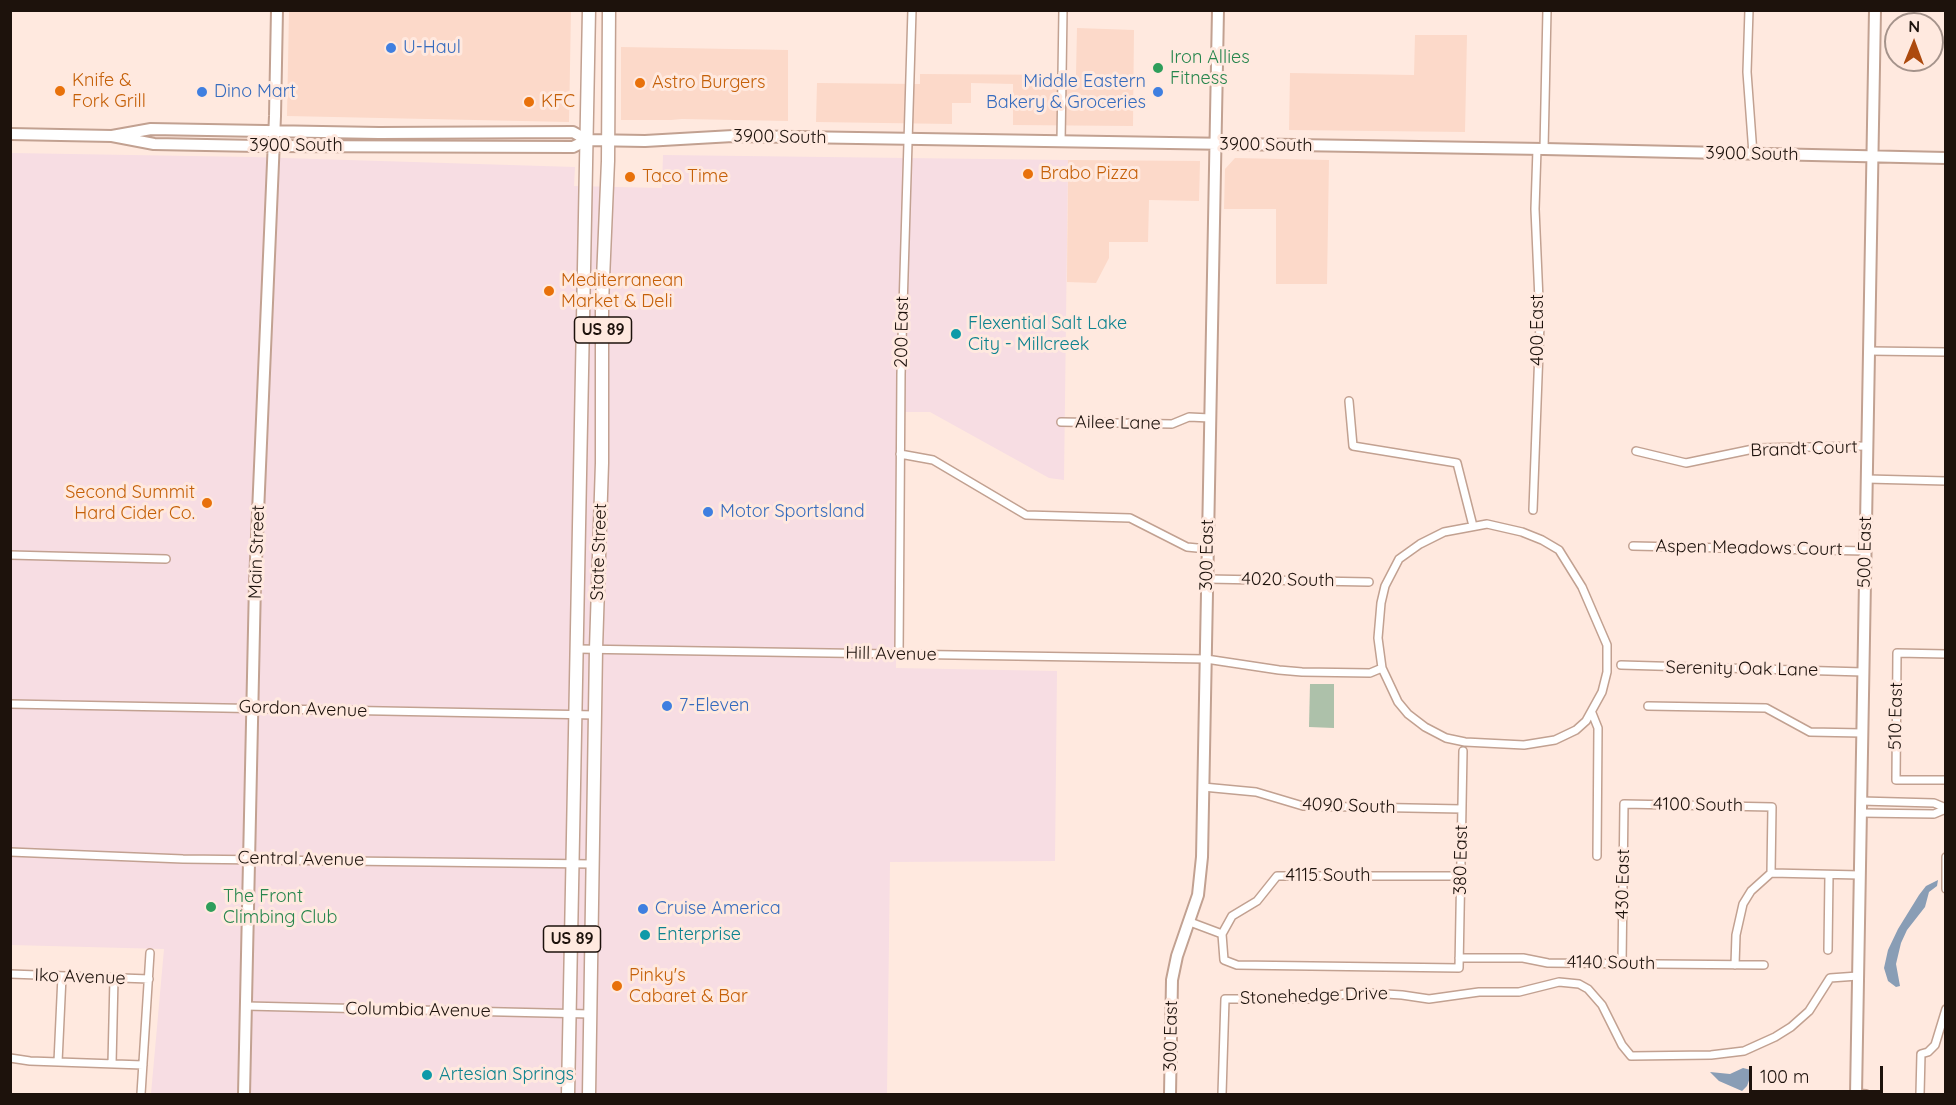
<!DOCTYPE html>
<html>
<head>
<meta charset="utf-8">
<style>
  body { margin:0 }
  #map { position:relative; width:1956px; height:1105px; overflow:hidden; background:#ffe9df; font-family:Quicksand,sans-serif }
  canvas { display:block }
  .frame { position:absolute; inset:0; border:12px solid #1d120c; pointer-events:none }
  .north { position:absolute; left:1884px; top:12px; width:60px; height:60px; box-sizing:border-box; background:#ffe9df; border:2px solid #a5938b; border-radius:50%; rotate:1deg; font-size:16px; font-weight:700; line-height:24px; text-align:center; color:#1d120c }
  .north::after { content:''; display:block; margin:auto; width:21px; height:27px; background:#ac490d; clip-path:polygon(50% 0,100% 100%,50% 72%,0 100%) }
  .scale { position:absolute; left:1749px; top:1066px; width:134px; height:27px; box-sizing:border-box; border:3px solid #1d120c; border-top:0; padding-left:8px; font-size:18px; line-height:21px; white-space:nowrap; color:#1d120c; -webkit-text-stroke:4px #ffe9df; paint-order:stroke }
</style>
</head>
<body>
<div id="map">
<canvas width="1956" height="1105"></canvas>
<div class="frame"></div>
<div class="north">N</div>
<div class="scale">100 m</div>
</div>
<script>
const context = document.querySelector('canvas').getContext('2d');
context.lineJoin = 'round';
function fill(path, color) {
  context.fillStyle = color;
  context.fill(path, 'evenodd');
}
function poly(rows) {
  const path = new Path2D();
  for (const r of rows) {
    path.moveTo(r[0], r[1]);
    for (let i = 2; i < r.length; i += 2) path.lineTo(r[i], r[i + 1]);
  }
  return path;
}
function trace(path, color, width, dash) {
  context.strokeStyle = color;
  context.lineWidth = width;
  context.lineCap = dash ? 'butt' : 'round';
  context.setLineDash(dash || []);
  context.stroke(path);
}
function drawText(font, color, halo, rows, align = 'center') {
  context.font = font + ' Quicksand,sans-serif';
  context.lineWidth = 6;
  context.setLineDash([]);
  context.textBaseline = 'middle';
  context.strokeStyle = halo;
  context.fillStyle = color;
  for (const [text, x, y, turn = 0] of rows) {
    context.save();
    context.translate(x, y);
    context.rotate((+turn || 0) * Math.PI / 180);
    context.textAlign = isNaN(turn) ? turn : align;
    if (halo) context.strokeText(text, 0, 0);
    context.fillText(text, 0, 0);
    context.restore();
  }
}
fill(poly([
  [289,11,571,11,569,122,287,116],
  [1077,28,1134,30,1133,126,1013,125,1013,84,971,83,971,103,952,103,952,124,816,122,817,83,920,84,920,74,1076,75],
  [1415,35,1467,35,1465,132,1289,130,1290,73,1414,75],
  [621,47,788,50,788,121,682,119,671,120,621,120],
  [1235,158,1329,160,1327,284,1276,284,1276,209,1224,209,1225,169],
  [1068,160,1200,161,1199,201,1149,200,1148,242,1109,242,1109,258,1096,283,1067,282]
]), '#fcd9c9');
fill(poly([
  [11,153,251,157,575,167,574,186,662,188,663,155,1068,160,1064,480,1049,478,930,412,898,412,896,668,1057,671,1055,861,890,862,887,1094,151,1094,164,949,11,945]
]), '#f7dde3');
fill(poly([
  [1310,684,1334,684,1334,728,1309,727]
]), '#adc1aa');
fill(poly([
  [1938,880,1937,886,1929,892,1925,907,1907,930,1901,943,1896,964,1900,986,1896,987,1888,981,1884,968,1888,950,1898,929,1919,895,1926,886],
  [1743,1068,1751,1070,1751,1075,1747,1086,1742,1091,1719,1081,1710,1072,1730,1074]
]), '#899db5');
const street = poly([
  [1749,10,1747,72,1753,154],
  [1061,142,1063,10],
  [1544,149,1547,10],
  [1869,351,1946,352],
  [1349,401,1353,446,1457,463,1473,526],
  [1061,422,1172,424,1189,417,1210,418],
  [1636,451,1686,463,1758,448,1867,446],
  [900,454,933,460,1026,515,1130,518,1187,547,1207,549],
  [1867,479,1946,481],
  [1533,510,1540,323,1535,209,1537,149],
  [1633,546,1865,551],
  [10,555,166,559],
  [1207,579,1369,582],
  [577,649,1206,659,1279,670,1302,672,1370,673,1382,668,1398,702,1408,714,1425,727,1446,738,1465,742,1524,745,1555,740,1576,730,1586,721,1602,692,1607,672,1607,645,1582,587,1559,550,1542,540,1522,532,1487,524,1444,532,1420,544,1399,559,1385,586,1381,603,1378,638,1382,668],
  [899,654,901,374,912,10],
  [1946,654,1897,653,1896,780,1946,780],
  [1621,665,1863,672],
  [10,704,596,715],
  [1648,706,1766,708,1810,732,1862,733],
  [1592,713,1598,728,1597,856],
  [1203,787,1256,792,1303,806,1462,809],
  [1861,801,1934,803,1946,808],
  [1861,813,1934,814,1946,809],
  [10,852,183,859,592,864],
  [1946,857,1946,889],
  [1771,873,1860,875],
  [1190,922,1222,934,1232,916,1257,901,1277,876,1461,876],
  [1222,934,1224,960,1237,965,1459,968,1463,751],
  [1828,950,1829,875],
  [1459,958,1523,958,1548,963,1764,965],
  [1622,964,1624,804,1772,807,1771,873,1751,891,1743,904,1736,935,1735,965],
  [10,974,149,979],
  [246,1006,590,1014],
  [10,1058,30,1061,143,1065],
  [58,1062,62,976],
  [112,1064,114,978],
  [1856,1093,1866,1094],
  [141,1094,150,953],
  [1222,1094,1225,999,1320,999,1345,994,1370,993,1402,995,1429,999,1479,992,1519,992,1559,982,1579,984,1588,989,1602,1005,1622,1045,1631,1056,1711,1055,1744,1051,1775,1037,1791,1027,1809,1011,1830,978,1858,976],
  [1920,1094,1921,1054,1928,1052,1935,1045,1946,1009]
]);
const secondary = poly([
  [10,134,112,136,151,129,379,133,573,132,587,140],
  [112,136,154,144,258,146,573,147,587,140,645,141,733,136,1544,149,1946,158],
  [244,1094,255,583,275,116,277,10],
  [1170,1094,1172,980,1177,956,1198,895,1202,857,1218,10],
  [1856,1094,1875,10]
]);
const primary = poly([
  [568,1094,589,10],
  [589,1094,596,649,602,463,602,303,608,161,609,10]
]);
trace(street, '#c2a191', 10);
trace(secondary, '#c2a191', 14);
trace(primary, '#c2a191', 15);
trace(street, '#fff', 7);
trace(secondary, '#fff', 10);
trace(primary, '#fff', 12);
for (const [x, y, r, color] of [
  [391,48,6,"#3f7fe0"],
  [1158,68,6,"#2e9e5b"],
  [640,83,6,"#e8710a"],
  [60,91,6,"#e8710a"],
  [202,92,6,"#3f7fe0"],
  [1158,92,6,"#3f7fe0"],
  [529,102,6,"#e8710a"],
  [1028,174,6,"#e8710a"],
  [630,177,6,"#e8710a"],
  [549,291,6,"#e8710a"],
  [956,334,6,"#0f9aa8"],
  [207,503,6,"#e8710a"],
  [708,512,6,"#3f7fe0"],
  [667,706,6,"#3f7fe0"],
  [211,907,6,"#2e9e5b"],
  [643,909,6,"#3f7fe0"],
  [645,935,6,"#0f9aa8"],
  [617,986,6,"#e8710a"],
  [427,1075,6,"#0f9aa8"]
]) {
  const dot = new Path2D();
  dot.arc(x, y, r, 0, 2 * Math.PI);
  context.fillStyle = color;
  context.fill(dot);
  trace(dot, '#ffe9df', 2);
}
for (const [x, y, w] of [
  [603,330,57],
  [572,939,57]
]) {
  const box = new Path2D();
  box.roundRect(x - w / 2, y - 13, w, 26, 4.5);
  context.fillStyle = '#ffe9df';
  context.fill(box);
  trace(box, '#1d120c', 1.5);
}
drawText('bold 16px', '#1d120c', null, [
  ["US 89",603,330],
  ["US 89",572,939]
]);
drawText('18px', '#366cbe', '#ffe9df', [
  ["U-Haul",403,48],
  ["Middle Eastern",1146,82,"right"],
  ["Bakery & Groceries",1146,103,"right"],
  ["Dino Mart",214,92],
  ["Motor Sportsland",720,512],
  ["7-Eleven",679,706],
  ["Cruise America",655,909]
], 'left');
drawText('18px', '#27864d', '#ffe9df', [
  ["Iron Allies",1170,58],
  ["Fitness",1170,79],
  ["The Front",223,897],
  ["Climbing Club",223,918]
], 'left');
drawText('18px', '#c56008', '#ffe9df', [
  ["Knife &",72,81],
  ["Fork Grill",72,102],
  ["Astro Burgers",652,83],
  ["KFC",541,102],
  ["Brabo Pizza",1040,174],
  ["Taco Time",642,177],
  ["Mediterranean",561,281],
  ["Market & Deli",561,302],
  ["Second Summit",195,493,"right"],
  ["Hard Cider Co.",195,514,"right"],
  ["Pinky's",629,976],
  ["Cabaret & Bar",629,997]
], 'left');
drawText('18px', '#1d120c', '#ffe9df', [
  ["3900 South",780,137,1],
  ["3900 South",1266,145,1],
  ["3900 South",296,146],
  ["3900 South",1752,154,1],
  ["400 East",1538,330,-90],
  ["200 East",902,332,-89],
  ["Ailee Lane",1118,423,1],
  ["Brandt Court",1804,449,-2],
  ["Aspen Meadows Court",1749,548,1],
  ["Main Street",257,552,-88],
  ["State Street",599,552,-88],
  ["500 East",1865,552,-89],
  ["300 East",1207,555,-89],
  ["4020 South",1288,580,1],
  ["Hill Avenue",891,654,1],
  ["Serenity Oak Lane",1742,669,1],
  ["Gordon Avenue",303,709,2],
  ["510 East",1896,716,-89],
  ["4100 South",1698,805,1],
  ["4090 South",1349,806,2],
  ["Central Avenue",301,859,1],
  ["380 East",1461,860,-89],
  ["4115 South",1328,876],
  ["430 East",1623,884,-89],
  ["4140 South",1611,963,1],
  ["Iko Avenue",80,977,2],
  ["Stonehedge Drive",1314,996,-2],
  ["Columbia Avenue",418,1010,1],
  ["300 East",1171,1036,-89]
]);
drawText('18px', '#0d838f', '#ffe9df', [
  ["Flexential Salt Lake",968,324],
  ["City - Millcreek",968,345],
  ["Enterprise",657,935],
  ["Artesian Springs",439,1075]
], 'left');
</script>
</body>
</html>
